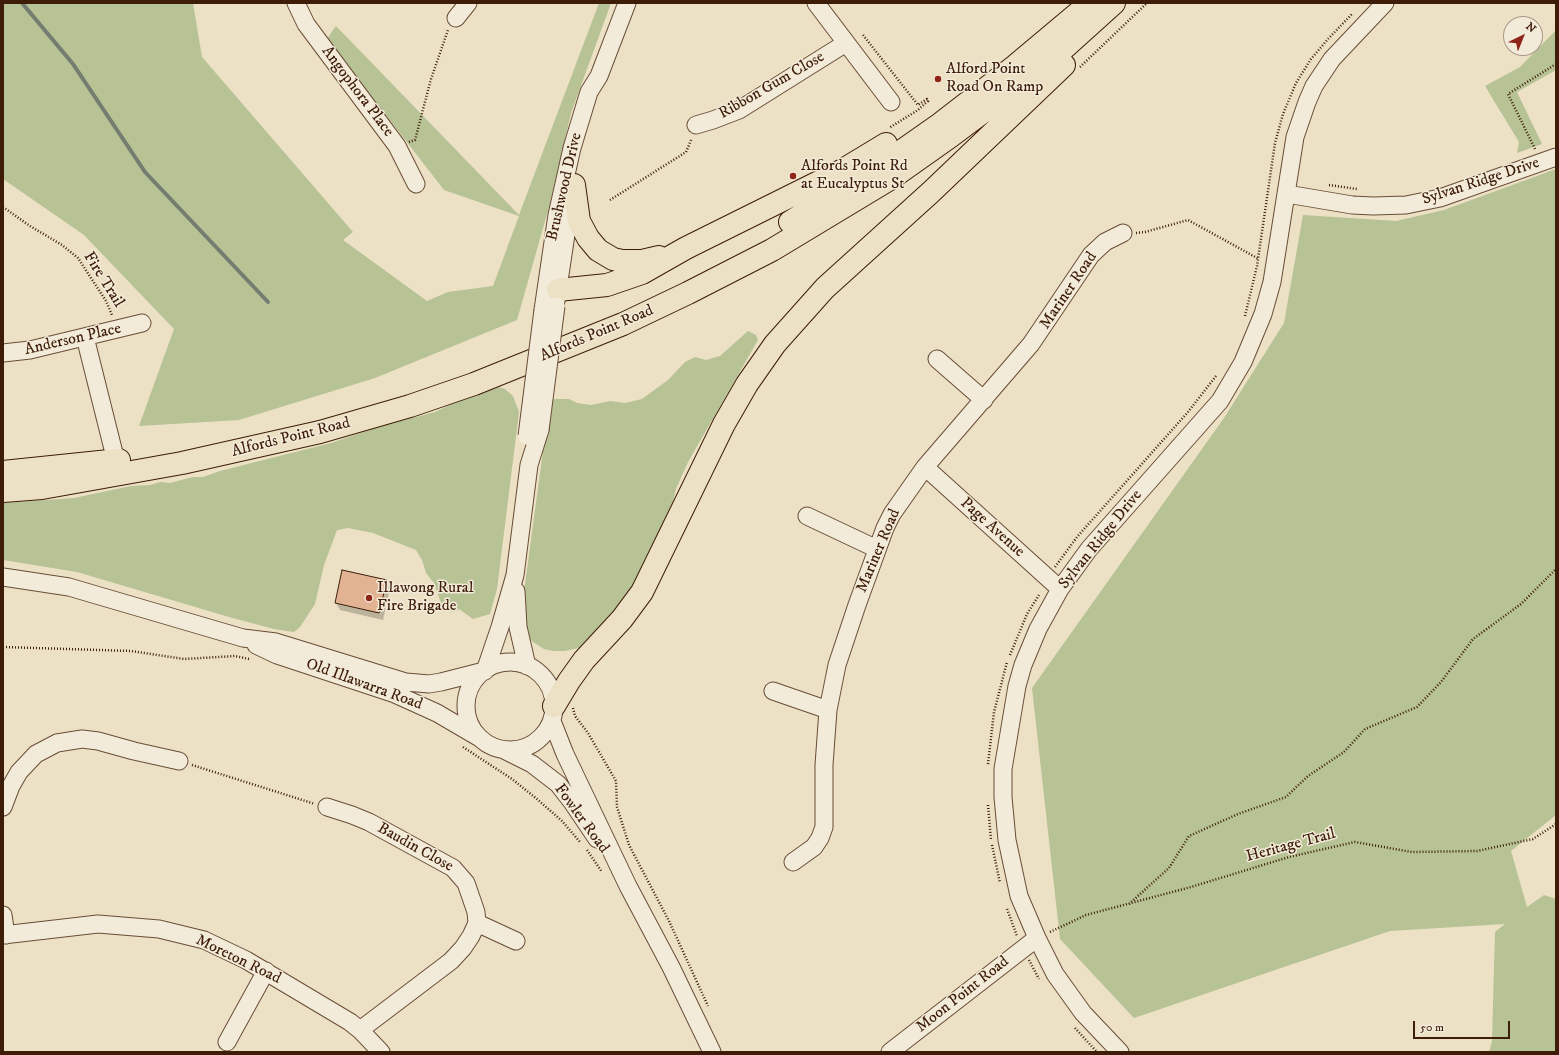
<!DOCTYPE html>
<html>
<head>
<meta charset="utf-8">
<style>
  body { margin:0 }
  #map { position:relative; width:1559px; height:1055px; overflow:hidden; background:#ece0c5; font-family:"IM FELL DW Pica",serif }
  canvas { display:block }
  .frame { position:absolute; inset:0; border:4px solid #3d1c08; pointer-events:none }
  .north { position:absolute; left:1503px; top:16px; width:40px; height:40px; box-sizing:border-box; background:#f3ebd9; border:1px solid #aa9885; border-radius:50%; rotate:43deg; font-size:11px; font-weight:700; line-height:16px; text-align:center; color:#3d1c08 }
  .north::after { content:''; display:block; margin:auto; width:14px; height:18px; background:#8f2418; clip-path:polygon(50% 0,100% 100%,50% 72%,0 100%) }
  .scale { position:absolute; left:1413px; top:1021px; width:97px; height:18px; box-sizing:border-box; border:2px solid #3d1c08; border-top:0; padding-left:5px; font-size:12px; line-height:14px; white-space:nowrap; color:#3d1c08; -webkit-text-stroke:3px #f3ebd9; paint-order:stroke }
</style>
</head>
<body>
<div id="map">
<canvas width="1559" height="1055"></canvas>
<div class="frame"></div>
<div class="north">N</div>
<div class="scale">50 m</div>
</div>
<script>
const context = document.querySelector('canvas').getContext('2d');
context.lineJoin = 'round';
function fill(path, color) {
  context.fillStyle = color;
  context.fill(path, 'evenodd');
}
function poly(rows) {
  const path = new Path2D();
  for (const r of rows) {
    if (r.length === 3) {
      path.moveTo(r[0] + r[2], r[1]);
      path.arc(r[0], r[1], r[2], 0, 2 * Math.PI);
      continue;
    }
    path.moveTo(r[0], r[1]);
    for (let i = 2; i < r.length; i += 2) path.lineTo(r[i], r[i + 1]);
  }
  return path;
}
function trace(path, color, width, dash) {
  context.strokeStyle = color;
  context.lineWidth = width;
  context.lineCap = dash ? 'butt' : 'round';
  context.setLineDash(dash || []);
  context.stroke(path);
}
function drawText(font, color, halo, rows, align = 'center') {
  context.font = font + ' "IM FELL DW Pica",serif';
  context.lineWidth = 3;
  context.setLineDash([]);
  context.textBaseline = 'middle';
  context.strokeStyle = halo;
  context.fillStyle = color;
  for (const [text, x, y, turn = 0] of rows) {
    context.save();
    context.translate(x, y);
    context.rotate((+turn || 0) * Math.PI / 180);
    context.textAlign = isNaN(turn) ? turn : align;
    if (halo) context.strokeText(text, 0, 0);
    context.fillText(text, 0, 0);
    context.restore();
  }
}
fill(poly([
  [3,3,193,3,202,57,353,232,343,240,427,301,448,292,493,286,519,216,444,190,327,39,336,26,519,215,599,3,611,3,571,113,549,207,517,320,375,378,239,420,139,426,174,329,84,235,3,179],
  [1556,30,1556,70,1517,92,1542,144,1517,153,1519,142,1485,86,1520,67],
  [1556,169,1556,815,1511,851,1527,907,1544,895,1556,899,1556,1052,1489,1052,1492,1041,1495,932,1505,924,1390,931,1134,1018,1060,939,1032,688,1224,418,1284,323,1303,215,1396,221,1444,210],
  [748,331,756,335,758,340,688,462,676,489,671,510,630,596,583,647,565,651,553,651,544,649,533,642,526,635,523,599,550,399,569,399,577,403,591,405,610,401,625,403,642,399,668,380,685,362,695,357,706,360,720,356],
  [499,387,505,389,513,396,519,412,497,589,490,614,473,619,459,609,454,612,449,611,441,603,434,583,426,573,422,560,416,550,373,533,348,528,337,530,324,565,315,604,300,627,294,632,274,629,229,617,77,572,3,560,3,503,74,498,131,486,150,485,161,482,170,483,193,477,203,477,220,471,331,443,378,427,435,412,458,401]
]), '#b7c295');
fill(poly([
  [343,571,386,581,390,588,383,620,340,610,336,603]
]), '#0003');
trace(poly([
  [22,3,73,64,145,172,268,302]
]), '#747d6f', 4);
const building = poly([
  [342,570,387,580,379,613,335,603,342,570]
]);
fill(building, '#e2b392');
trace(building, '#3d1c08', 1);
const minor = poly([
  [296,3,306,24,397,146,416,184],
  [816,3,891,102],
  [456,18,468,3],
  [696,125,713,120,739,110,846,43],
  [1287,194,1352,205,1373,206,1406,205,1440,198,1556,157],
  [556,301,571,201],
  [543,310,557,215,572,148,589,92,599,76,627,3],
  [85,337,116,461],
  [3,353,30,350,142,323],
  [937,359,984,400],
  [925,467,1060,589],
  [807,516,877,549],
  [3,577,69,587,243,638,276,642,406,682,429,684,441,682,484,671],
  [516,591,518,627,527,666],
  [256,645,277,655,395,694,437,713,478,737],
  [510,706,44],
  [485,671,500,627,515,575,529,465,540,430],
  [773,691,828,710],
  [552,721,565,754,628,886,671,967,712,1052],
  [504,750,532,764,558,784,572,802,597,839],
  [3,807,11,786,19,772,36,754,57,743,82,739,98,741,134,751,179,761],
  [327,807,352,815,369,822,453,868,466,883,476,912,477,923,471,936,463,948,451,961,360,1030],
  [793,862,814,847,820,838,824,827,824,765,828,710,837,665,857,605,885,528,892,514,925,467,1031,344,1091,255,1105,242,1123,233],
  [3,915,6,935],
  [477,923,516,941],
  [3,935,98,924,159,929,204,940,246,960,350,1022,360,1030,381,1052],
  [227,1042,266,971],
  [890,1052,1037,938],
  [1120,1052,1083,1013,1055,974,1037,938,1019,896,1007,840,1003,797,1003,769,1017,686,1023,665,1038,629,1060,589,1089,549,1220,401,1243,362,1263,314,1272,282,1295,137,1307,102,1314,86,1332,59,1385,3]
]);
const highway = poly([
  [574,185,579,221,588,238,598,250,613,259,622,261,642,261,659,257],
  [790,222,883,164,940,124,1015,66,1090,3],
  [558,290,607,285,642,273,686,248,843,170,886,144],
  [3,472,119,460],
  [3,491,42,488,182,463,320,432,410,406,474,384,623,324,688,293,772,250,893,177,951,136,1007,94,1063,49,1114,3],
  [554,706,569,681,584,660,622,619,642,592,724,424,747,384,775,344,825,288,931,192,1064,65]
]);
trace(minor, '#694d37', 19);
trace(highway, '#3d1c08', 24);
trace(poly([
  [863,35,918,105,927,99,928,101,918,110,889,128],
  [1080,67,1147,3],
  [409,142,415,140,431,79,448,30],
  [1535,149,1508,94,1556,64],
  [1329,185,1357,189],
  [610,200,686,152,692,138],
  [3,207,30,226,62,245,78,258,106,301,112,315],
  [1136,233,1145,232,1188,220,1259,259],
  [1245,316,1257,266,1275,143,1283,114,1296,83,1311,59,1328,39,1352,14],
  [1055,567,1077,537,1188,412,1216,376],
  [3,647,131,651,184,659,235,656,249,659],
  [1010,655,1027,614,1039,595],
  [573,708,575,716,588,733,616,781,617,807,629,845,669,921,708,1006],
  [463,747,512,779,537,799,562,821,580,842],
  [988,764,994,712,1007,662],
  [192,765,315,804],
  [988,805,991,840],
  [992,845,1000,883],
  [587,850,602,872],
  [1129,904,1169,868,1189,836,1238,814,1286,797,1308,776,1344,752,1365,729,1417,707,1441,682,1473,639,1521,604,1556,569],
  [1007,909,1017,936],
  [1050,932,1086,915,1191,887,1289,857,1355,842,1412,852,1477,851,1533,839,1556,824],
  [1029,960,1039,979],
  [1075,1028,1096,1051]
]), '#3d1c08', 2.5, [1, 2]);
trace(minor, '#f3ebd9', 17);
trace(highway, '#ece0c5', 22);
const minorBridge = poly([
  [540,430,556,306],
  [527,436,543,310]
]);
trace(minorBridge, '#694d37', 19, []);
trace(minorBridge, '#f3ebd9', 17);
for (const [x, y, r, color] of [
  [938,79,4,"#8f2418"],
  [793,176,4,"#8f2418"],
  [369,598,4,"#8f2418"]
]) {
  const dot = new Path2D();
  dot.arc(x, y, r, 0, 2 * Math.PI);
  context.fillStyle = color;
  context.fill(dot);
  trace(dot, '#f3ebd9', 1.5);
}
drawText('16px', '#3d1c08', '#f3ebd9', [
  ["Alford Point",946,70],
  ["Road On Ramp",946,88],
  ["Alfords Point Rd",801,167],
  ["at Eucalyptus St",801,185],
  ["Illawong Rural",377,589],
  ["Fire Brigade",377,607]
], 'left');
drawText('16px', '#3d1c08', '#f3ebd9', [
  ["Ribbon Gum Close",772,86,-30],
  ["Angophora Place",357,92,53],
  ["Sylvan Ridge Drive",1481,182,-18],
  ["Brushwood Drive",565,187,-77],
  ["Fire Trail",103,280,58],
  ["Mariner Road",1069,291,-56],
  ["Alfords Point Road",597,334,-23],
  ["Anderson Place",73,340,-13],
  ["Alfords Point Road",291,438,-14],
  ["Page Avenue",992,528,42],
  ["Sylvan Ridge Drive",1101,540,-51],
  ["Mariner Road",879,551,-67],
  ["Old Illawarra Road",364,685,20],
  ["Fowler Road",581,819,54],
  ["Heritage Trail",1291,846,-15],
  ["Baudin Close",415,848,29],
  ["Moreton Road",238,960,26],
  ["Moon Point Road",963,995,-38]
]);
</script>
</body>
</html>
